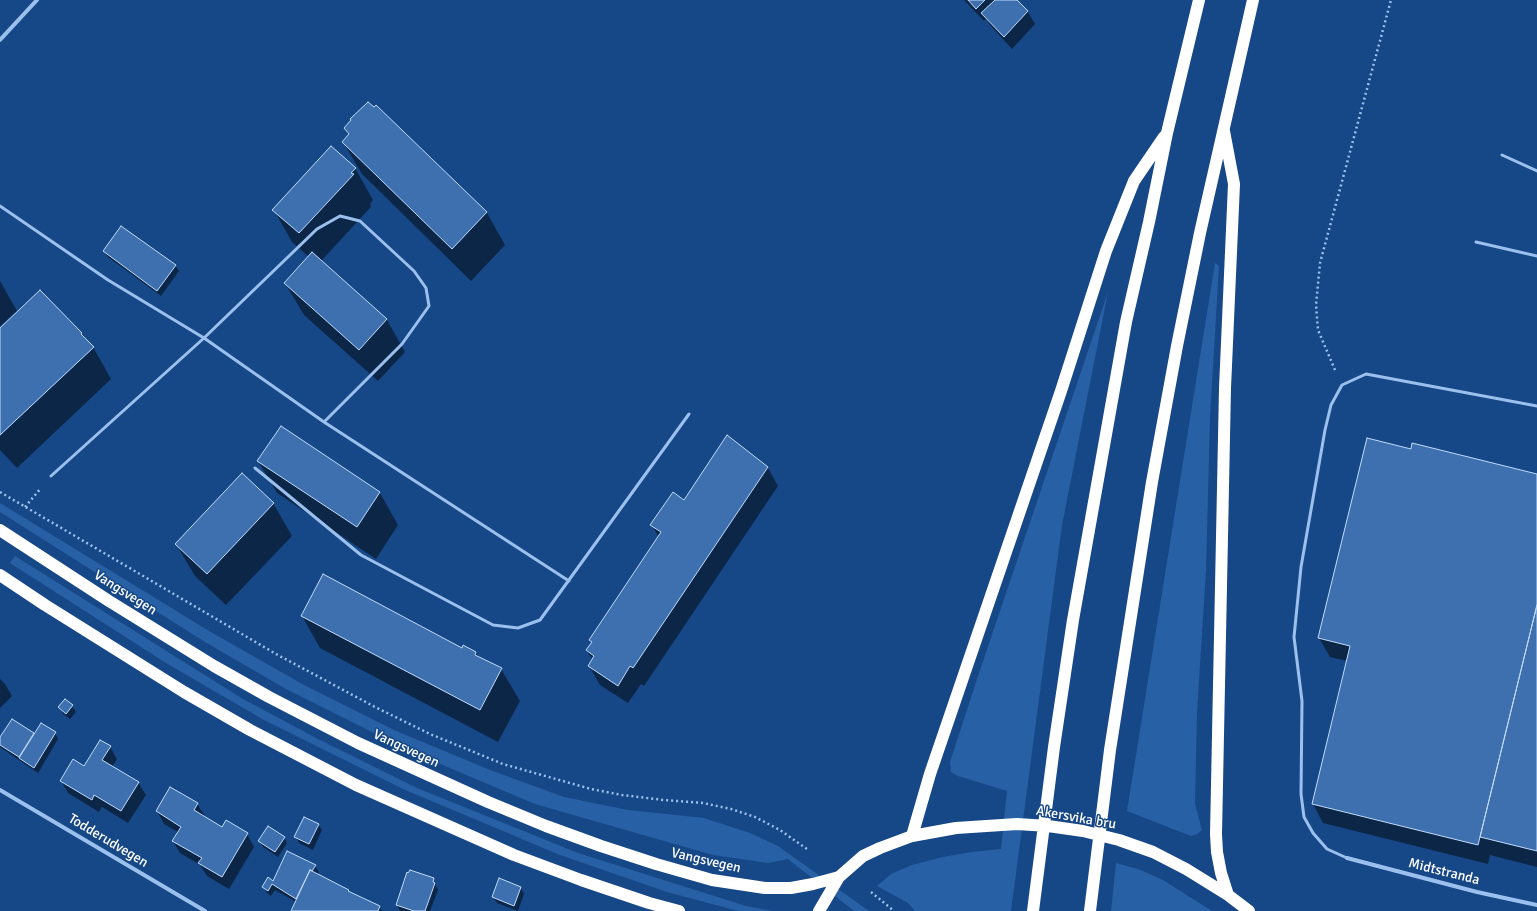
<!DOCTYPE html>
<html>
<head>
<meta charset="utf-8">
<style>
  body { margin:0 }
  canvas { display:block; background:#164786 }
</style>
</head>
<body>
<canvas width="1537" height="911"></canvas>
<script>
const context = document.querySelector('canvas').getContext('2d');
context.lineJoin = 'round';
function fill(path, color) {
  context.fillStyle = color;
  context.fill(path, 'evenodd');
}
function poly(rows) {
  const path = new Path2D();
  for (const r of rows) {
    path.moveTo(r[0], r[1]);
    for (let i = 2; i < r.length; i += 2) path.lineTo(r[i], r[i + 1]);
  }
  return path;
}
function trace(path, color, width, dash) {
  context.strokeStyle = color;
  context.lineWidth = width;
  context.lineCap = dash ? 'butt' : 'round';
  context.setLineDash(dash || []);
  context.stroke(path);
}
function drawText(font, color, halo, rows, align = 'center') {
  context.font = font + ' Signika,sans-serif';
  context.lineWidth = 3;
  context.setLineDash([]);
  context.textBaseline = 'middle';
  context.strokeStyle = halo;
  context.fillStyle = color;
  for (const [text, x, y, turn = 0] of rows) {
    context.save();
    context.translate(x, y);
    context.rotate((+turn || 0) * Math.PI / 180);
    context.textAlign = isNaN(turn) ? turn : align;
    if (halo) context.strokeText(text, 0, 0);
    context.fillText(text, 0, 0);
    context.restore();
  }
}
fill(poly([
  [1215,263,1219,266,1210,417,1206,571,1197,712,1195,804,1202,830,1197,834,1191,836,1127,811],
  [1108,292,1062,525,1011,911,915,911,908,903,877,886,891,874,912,865,943,857,972,852,1001,849,1007,791,958,776,951,772,950,762,980,670],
  [0,503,209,631,304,685,394,730,490,770,564,797,628,810,704,818,750,833,778,846,869,911,854,911,788,859,768,863,713,855,535,804,412,752,286,689,205,642,0,512],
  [15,556,243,699,318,739,417,788,578,853,746,906,773,911,738,911,667,892,560,855,403,789,264,720,166,663,10,563],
  [1116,863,1138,869,1163,880,1212,911,1111,911]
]), '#2860a5');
fill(poly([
  [964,0,1016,0,1028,12,1035,24,1012,49,990,25,986,19,984,21],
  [376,107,487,213,505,245,471,281,362,174,343,142,349,136,345,129],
  [355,168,373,200,370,204,371,207,321,261,387,320,405,352,378,381,304,315,285,283,309,257,292,242,274,210],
  [104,251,175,265,179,271,161,296,108,257],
  [0,281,17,311,0,326],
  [40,291,82,334,93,347,111,379,17,468,0,450,0,436,89,352,88,351,0,433,0,329],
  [281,427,380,493,398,525,376,559,277,493,258,461],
  [727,437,768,468,778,486,644,686,641,684,628,703,600,685,589,666,593,660,587,651,592,643,590,640,659,538,652,525,684,502],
  [1411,450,1537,475,1537,867,1490,855,1488,864,1323,823,1313,804,1348,661,1330,657,1319,638],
  [273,503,292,536,226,605,195,576,176,544],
  [302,616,476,652,479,658,501,669,520,701,498,742,320,648],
  [0,679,5,684,12,696,0,708],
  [72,706,76,712,70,719,63,714,60,707],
  [55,733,58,739,38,773,0,747,0,739,34,734,35,736],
  [110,747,117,759,112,767,138,782,146,795,128,823,102,807,99,812,68,793,61,781,85,767],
  [197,804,205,816,222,829,247,834,254,847,229,889,207,876,200,865,180,853,173,841,178,832,164,824,157,811],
  [318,824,322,830,313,850,299,843,296,837],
  [284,837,287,843,278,857,263,847,259,841],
  [287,852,315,866,319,872,317,875,348,891,350,893,380,907,382,911,292,911,296,902,275,890,271,896,267,893,263,887,273,882],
  [433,879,438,890,430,911,400,911,397,905],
  [500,880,521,888,524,894,518,911,497,903,493,897]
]), '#0007');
const building = poly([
  [968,0,985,0,976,9,968,0],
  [995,0,1017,0,1028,11,1004,37,981,13,995,0],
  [368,102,374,107,376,105,487,212,452,249,342,142,349,134,344,128,351,120,350,119,368,102],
  [331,146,356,168,351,173,354,174,299,233,272,210,331,146],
  [121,226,176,265,157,291,103,251,121,226],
  [312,252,387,319,359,350,284,283,312,252],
  [40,290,82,333,81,334,94,347,0,435,0,328,40,290],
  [281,426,380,492,357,527,257,461,281,426],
  [727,435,768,467,633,668,630,666,618,686,588,666,594,656,586,650,592,642,589,640,661,532,650,525,673,492,684,500,727,435],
  [1367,438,1411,449,1412,443,1537,474,1537,605,1478,845,1312,804,1350,646,1318,638,1367,438],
  [242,473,274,503,207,574,175,544,242,473],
  [323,574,462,648,463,645,476,652,475,655,502,668,480,710,301,616,323,574],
  [1537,605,1537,851,1480,837,1537,605],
  [65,699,73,705,66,714,58,707,65,699],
  [12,719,34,733,19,757,0,745,0,737,12,719],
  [41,723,56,732,34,768,19,758,41,723],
  [100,740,111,746,102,760,139,782,121,811,94,795,92,800,60,781,73,759,84,766,100,740],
  [170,787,198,803,194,810,222,827,226,820,248,833,222,877,198,863,202,858,172,841,181,827,156,811,170,787],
  [304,817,319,824,309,844,294,837,304,817],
  [268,826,285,837,275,852,258,841,268,826],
  [287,851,316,865,312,871,310,870,296,899,272,884,268,891,262,887,268,877,273,881,287,851],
  [310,870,349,890,348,891,380,906,378,911,291,911,310,870],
  [410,870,434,878,433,882,435,883,425,911,414,911,396,905,407,872,408,873,410,870],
  [499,878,521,887,514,906,492,897,499,878]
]);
fill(building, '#3e70b0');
trace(building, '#c0dbfa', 1);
trace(poly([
  [1335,370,1318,330,1316,305,1320,263,1391,0],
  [0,492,276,654,375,707,430,734,503,764,591,789,622,795,664,800,703,803,731,809,755,817,780,830,807,849],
  [25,507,41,488],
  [871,892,894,911]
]), '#9bc0ee', 2.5, [2, 3]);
trace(poly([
  [1502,155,1537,171],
  [0,206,108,280,204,338,324,422,569,581],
  [1476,242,1537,256],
  [255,468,361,555,493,625,518,628,540,620,689,414],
  [51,476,204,338,317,229,340,216,360,221,414,271,426,288,429,306,402,344,324,422],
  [1347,858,1327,849,1313,833,1304,817,1301,794,1302,701,1294,637,1301,567,1325,430,1331,405,1342,385,1366,374,1537,406]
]), '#9bc0ee', 3);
trace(poly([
  [0,40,37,0],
  [0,790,205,911],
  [1347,858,1477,892,1537,905]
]), '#9bc0ee', 4);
trace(poly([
  [1224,131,1234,184,1225,388,1216,834,1217,852,1221,873,1228,895],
  [0,530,109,601,214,666,269,697,358,743,488,802,546,826,601,846,656,864,712,880,765,888,791,888,813,884,839,877],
  [0,575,45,605,184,692,250,730,356,785,514,855,581,880,649,903,679,911],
  [912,836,930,774,1061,391,1106,251,1134,181,1164,137],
  [819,911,839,877,863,856,880,848,912,836,956,828,1017,824,1048,826,1083,831,1119,840,1153,852,1186,869,1228,895,1249,911],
  [1033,911,1054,747,1073,620,1126,322,1149,222,1167,133,1199,0],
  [1090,911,1110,750,1152,482,1177,346,1200,233,1253,0]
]), '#fff', 12);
drawText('14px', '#fff', '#164786', [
  ["Vangsvegen",125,593,32],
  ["Vangsvegen",406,749,25],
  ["Akersvika bru",1076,818,10],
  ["Todderudvegen",108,841,31],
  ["Vangsvegen",706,861,13],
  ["Midtstranda",1444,872,14]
]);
</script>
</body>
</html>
